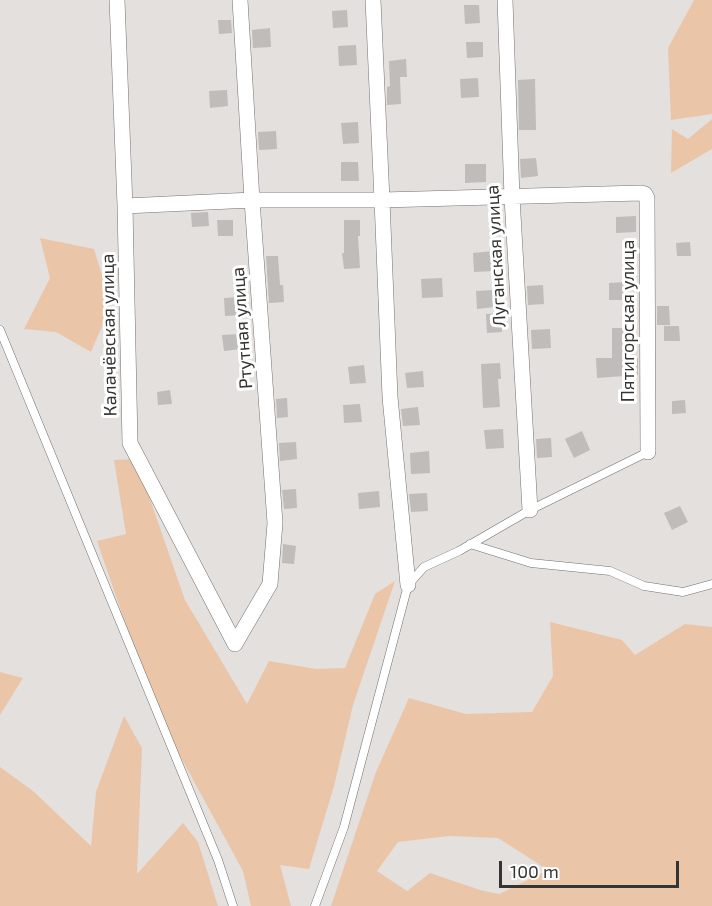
<!DOCTYPE html>
<html>
<head>
<meta charset="utf-8">
<style>
  body { margin:0 }
  #map { position:relative; width:712px; height:906px; overflow:hidden; background:#e3e0de; font-family:"Exo 2",sans-serif }
  canvas { display:block }
  .scale { position:absolute; left:499px; top:861px; width:180px; height:27px; box-sizing:border-box; border:3px solid #353433; border-top:0; padding-left:8px; font-size:18px; line-height:21px; white-space:nowrap; color:#353433; -webkit-text-stroke:4px #fff; paint-order:stroke }
</style>
</head>
<body>
<div id="map">
<canvas width="712" height="906"></canvas>
<div class="scale">100 m</div>
</div>
<script>
const context = document.querySelector('canvas').getContext('2d');
context.lineJoin = 'round';
function fill(path, color) {
  context.fillStyle = color;
  context.fill(path, 'evenodd');
}
function poly(rows) {
  const path = new Path2D();
  for (const r of rows) {
    path.moveTo(r[0], r[1]);
    for (let i = 2; i < r.length; i += 2) path.lineTo(r[i], r[i + 1]);
  }
  return path;
}
function trace(path, color, width, dash) {
  context.strokeStyle = color;
  context.lineWidth = width;
  context.lineCap = dash ? 'butt' : 'round';
  context.setLineDash(dash || []);
  context.stroke(path);
}
function drawText(font, color, halo, rows, align = 'center') {
  context.font = font + ' "Exo 2",sans-serif';
  context.lineWidth = 6;
  context.setLineDash([]);
  context.textBaseline = 'middle';
  context.strokeStyle = halo;
  context.fillStyle = color;
  for (const [text, x, y, turn = 0] of rows) {
    context.save();
    context.translate(x, y);
    context.rotate((+turn || 0) * Math.PI / 180);
    context.textAlign = isNaN(turn) ? turn : align;
    if (halo) context.strokeText(text, 0, 0);
    context.fillText(text, 0, 0);
    context.restore();
  }
}
fill(poly([
  [694,0,712,0,712,114,671,120,668,48],
  [712,119,712,149,671,173,672,129,688,139],
  [40,238,94,249,111,305,91,352,56,332,24,329,50,278],
  [136,459,185,600,247,704,269,661,316,669,345,668,375,594,395,581,353,705,334,786,309,869,280,865,291,906,251,906,243,871,155,710,97,541,126,534,114,460],
  [550,622,622,640,635,655,685,624,712,627,712,906,331,906,376,772,409,698,466,714,532,712,553,676],
  [449,836,498,838,548,870,499,894,480,890,430,873,407,891,377,871,398,842],
  [0,672,23,678,0,715],
  [124,716,142,748,137,874,183,823,198,842,218,906,0,906,0,767,33,791,91,846,96,792]
]), '#ebc5a8');
fill(poly([
  [464,5,479,5,480,23,465,24],
  [347,10,348,27,333,28,332,11],
  [218,20,231,20,232,33,219,34],
  [270,28,271,47,253,48,252,30],
  [466,42,483,42,483,57,467,58],
  [356,45,357,65,339,66,338,46],
  [406,59,407,77,400,77,401,104,387,105,387,87,390,86,389,61],
  [478,78,479,97,461,98,460,79],
  [535,79,536,130,519,130,518,80],
  [227,90,228,106,210,108,209,91],
  [358,122,359,143,343,144,341,123],
  [276,131,277,149,259,150,258,132],
  [536,158,538,176,521,178,520,159],
  [341,162,358,162,359,181,341,181],
  [465,164,486,164,486,182,465,183],
  [208,212,209,226,192,227,191,213],
  [636,216,636,232,616,233,616,217],
  [217,220,233,220,233,236,218,236],
  [344,220,360,220,360,236,358,236,360,268,344,269,342,253,344,253],
  [690,242,691,256,677,256,676,243],
  [493,251,494,271,474,272,473,253],
  [266,256,278,256,280,285,283,285,284,302,269,303],
  [442,278,443,297,422,298,421,279],
  [626,282,626,300,609,300,609,283],
  [543,285,544,304,528,305,527,286],
  [493,290,494,307,477,309,476,291],
  [240,297,242,315,225,316,224,298],
  [657,306,669,306,670,325,657,325],
  [501,313,502,332,487,333,486,314],
  [664,326,679,326,680,341,664,341],
  [612,328,632,328,633,358,638,358,638,375,597,378,596,358,612,358],
  [550,329,551,348,532,349,531,330],
  [240,334,241,349,224,351,222,335],
  [500,363,501,379,498,379,500,407,483,408,481,364],
  [364,365,366,383,350,384,348,367],
  [423,371,424,387,407,388,405,373],
  [170,390,172,404,158,405,157,392],
  [287,398,288,417,277,418,276,399],
  [685,400,686,413,672,414,672,401],
  [360,404,362,422,344,423,343,405],
  [418,407,420,425,403,426,401,409],
  [503,429,504,448,486,449,484,430],
  [582,431,590,450,574,458,565,439],
  [551,438,552,457,537,458,536,439],
  [296,442,297,459,280,461,279,443],
  [429,451,430,473,411,474,410,453],
  [296,489,297,508,284,509,282,490],
  [379,491,380,507,359,509,358,493],
  [427,493,428,511,411,512,409,494],
  [680,506,688,522,672,530,664,513],
  [283,544,296,546,294,564,282,563]
]), '#bfbcba');
const service = poly([
  [0,330,218,860,233,906],
  [470,544,531,563,610,571,644,586,683,592,712,584],
  [315,906,344,827,408,585,424,567,459,551,530,510,648,452]
]);
const minor = poly([
  [117,0,125,206,130,443,235,644],
  [373,0,382,200,390,397,408,585],
  [505,0,512,197,530,510],
  [125,206,252,200,382,200,641,193,645,194,647,198,648,452],
  [235,644,270,584,275,523,252,200,240,0]
]);
trace(service, '#74716f', 9);
trace(minor, '#74716f', 16);
trace(service, '#fff', 8);
trace(minor, '#fff', 15);
drawText('18px', '#353433', '#fff', [
  ["Луганская улица",496,256,-93],
  ["Пятигорская улица",628,321,-90],
  ["Ртутная улица",242,328,-94],
  ["Калачёвская улица",109,335,-91]
]);
</script>
</body>
</html>
